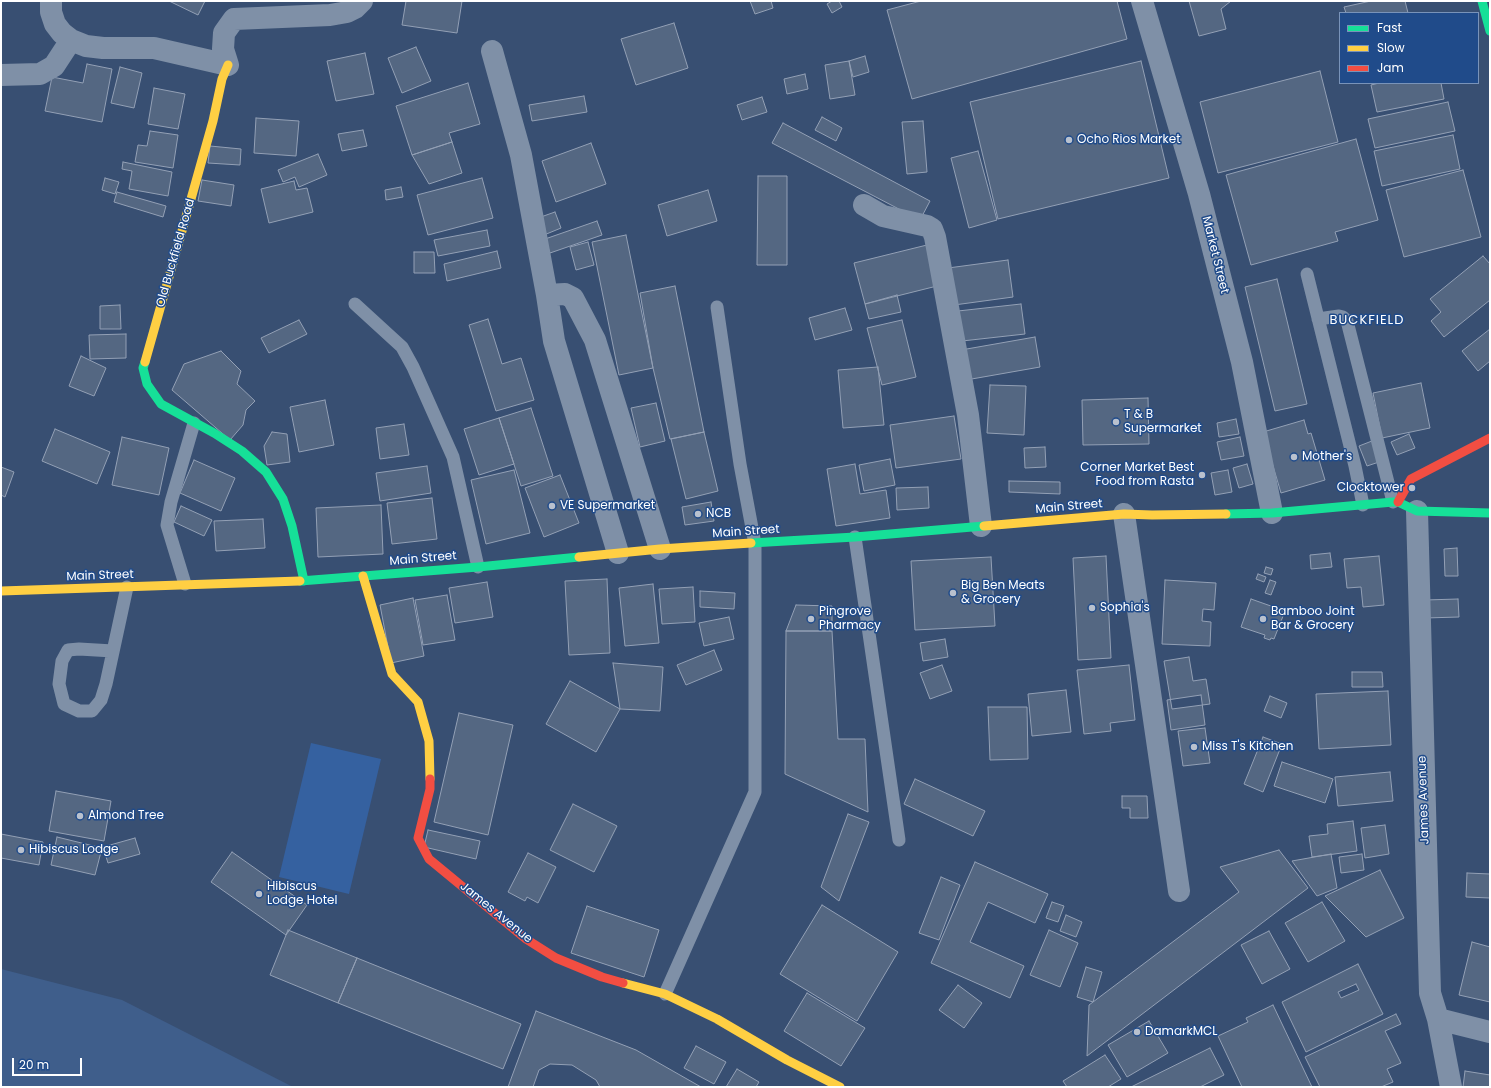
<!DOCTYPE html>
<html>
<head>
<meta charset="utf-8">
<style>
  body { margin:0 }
  #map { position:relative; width:1491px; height:1088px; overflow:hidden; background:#384f72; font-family:Poppins,sans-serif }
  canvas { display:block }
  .frame { position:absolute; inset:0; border:2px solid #fff; pointer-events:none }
  .legend { position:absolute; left:1339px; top:12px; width:140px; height:72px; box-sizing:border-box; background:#204b8a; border:1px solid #7993b9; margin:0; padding:5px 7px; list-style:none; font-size:12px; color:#fff }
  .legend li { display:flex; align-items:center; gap:8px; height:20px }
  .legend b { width:20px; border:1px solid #7993b9 }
  .scale { position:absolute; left:12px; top:1058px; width:70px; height:18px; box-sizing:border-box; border:2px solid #fff; border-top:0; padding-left:5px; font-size:12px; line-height:14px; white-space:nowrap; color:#fff; -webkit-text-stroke:3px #204b8a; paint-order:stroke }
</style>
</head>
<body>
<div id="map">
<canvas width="1491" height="1088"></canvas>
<div class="frame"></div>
<ul class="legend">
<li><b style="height:5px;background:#16e098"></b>Fast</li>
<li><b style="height:5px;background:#ffcf43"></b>Slow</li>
<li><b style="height:5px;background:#f24e42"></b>Jam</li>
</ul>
<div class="scale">20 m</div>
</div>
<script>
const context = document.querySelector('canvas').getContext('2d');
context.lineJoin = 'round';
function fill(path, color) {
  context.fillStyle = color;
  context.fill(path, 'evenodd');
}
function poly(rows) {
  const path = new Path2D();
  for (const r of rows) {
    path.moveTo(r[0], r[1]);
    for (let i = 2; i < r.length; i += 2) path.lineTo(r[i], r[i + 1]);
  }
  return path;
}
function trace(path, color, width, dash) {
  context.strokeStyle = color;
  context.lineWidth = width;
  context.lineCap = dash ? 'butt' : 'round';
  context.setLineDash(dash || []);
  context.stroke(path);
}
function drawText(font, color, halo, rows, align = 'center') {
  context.font = font + ' Poppins,sans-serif';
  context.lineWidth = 3;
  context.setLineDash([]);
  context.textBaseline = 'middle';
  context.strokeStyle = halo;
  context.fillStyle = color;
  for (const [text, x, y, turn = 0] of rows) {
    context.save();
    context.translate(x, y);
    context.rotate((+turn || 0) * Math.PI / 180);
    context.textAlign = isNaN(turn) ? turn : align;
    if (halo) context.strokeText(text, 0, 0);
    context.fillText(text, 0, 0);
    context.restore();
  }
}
fill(poly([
  [311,743,381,759,349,894,279,877]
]), '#3561a0');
fill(poly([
  [1,969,122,1000,293,1087,1,1087]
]), '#3f5e8b');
const building = poly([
  [169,1,205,1,198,15,169,1],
  [406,1,462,1,457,33,402,25,406,1],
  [750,1,771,1,773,8,755,14,750,1],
  [832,1,839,1,842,7,832,13,827,4,832,1],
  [921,1,1117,1,1127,39,912,99,887,10,921,1],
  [1189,1,1231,1,1221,9,1226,29,1199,36,1189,1],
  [1371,1,1405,1,1408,13,1346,13,1344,7,1371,1],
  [674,23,688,68,636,85,621,39,674,23],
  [416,47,431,81,402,93,388,58,416,47],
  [365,53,374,94,336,101,327,61,365,53],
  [865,56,869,72,853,77,849,61,865,56],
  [849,61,855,95,830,99,825,65,849,61],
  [1141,61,1169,178,998,219,970,102,1141,61],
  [87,64,112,69,102,122,45,111,52,77,83,83,87,64],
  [120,67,142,73,134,108,111,103,120,67],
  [1320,71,1338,142,1218,173,1200,102,1320,71],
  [805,74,808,89,787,94,784,79,805,74],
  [468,83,480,124,449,133,452,142,412,155,396,106,468,83],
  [1379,83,1441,83,1444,99,1377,112,1371,85,1379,83],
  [154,88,185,94,178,129,148,124,154,88],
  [584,96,587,112,532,121,529,105,584,96],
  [762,97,767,112,742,120,737,105,762,97],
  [1448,102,1455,131,1375,148,1368,119,1448,102],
  [822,117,842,128,836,141,815,130,822,117],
  [256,118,299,121,296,156,254,153,256,118],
  [923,121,927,172,907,174,902,122,923,121],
  [783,123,930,201,920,220,772,143,783,123],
  [363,130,367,146,342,151,338,134,363,130],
  [150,131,178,135,173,168,135,162,138,145,147,146,150,131],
  [1453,135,1460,169,1382,186,1374,151,1453,135],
  [1356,139,1378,220,1335,232,1338,241,1251,265,1226,175,1356,139],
  [452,142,462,173,429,184,412,155,452,142],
  [591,143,606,184,556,202,542,161,591,143],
  [210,146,241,149,240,165,208,163,210,146],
  [978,151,997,220,969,228,951,158,978,151],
  [318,154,327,175,299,187,295,177,283,182,278,170,318,154],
  [123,162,172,172,168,196,129,189,132,171,122,169,123,162],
  [1463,170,1481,237,1404,257,1386,190,1463,170],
  [758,176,787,176,787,265,757,265,758,176],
  [105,178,119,182,115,194,102,190,105,178],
  [482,178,493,218,428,235,417,195,482,178],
  [202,180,234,185,231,206,198,201,202,180],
  [294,181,296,190,307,188,313,212,269,223,261,189,294,181],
  [401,187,403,197,386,200,385,190,401,187],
  [708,190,717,221,667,236,658,205,708,190],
  [117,192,166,206,163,217,114,202,117,192],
  [555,212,561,228,544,235,538,218,555,212],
  [597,221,602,235,550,253,545,239,597,221],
  [487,230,490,246,438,256,434,240,487,230],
  [626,235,653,368,619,375,592,242,626,235],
  [588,242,594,265,576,270,570,247,588,242],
  [927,245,937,286,865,304,854,263,927,245],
  [497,251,501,268,447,281,444,264,497,251],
  [414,252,434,252,435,273,414,273,414,252],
  [1483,256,1490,264,1490,300,1444,337,1431,321,1441,312,1430,299,1483,256],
  [1008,260,1013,297,954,305,948,268,1008,260],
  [1277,279,1307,404,1275,411,1245,287,1277,279],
  [675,286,704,432,670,439,653,368,640,293,675,286],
  [897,295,901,312,869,319,865,304,897,295],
  [1021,304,1025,334,962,341,958,311,1021,304],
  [120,305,121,329,100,329,100,306,120,305],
  [845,308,852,330,815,340,809,318,845,308],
  [488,319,502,364,521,358,534,400,496,411,469,325,488,319],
  [299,320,307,334,269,353,261,338,299,320],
  [902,320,916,377,882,385,867,328,902,320],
  [1490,329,1490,361,1478,371,1462,351,1490,329],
  [126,334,126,358,90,359,89,335,126,334],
  [1035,337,1040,367,966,380,961,350,1035,337],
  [221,351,241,371,237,384,255,401,246,410,243,425,230,440,172,390,184,364,221,351],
  [81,356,106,368,94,396,69,386,81,356],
  [878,367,884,425,843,428,838,370,878,367],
  [1421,383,1430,428,1382,438,1373,393,1421,383],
  [990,385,1026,386,1024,435,987,433,990,385],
  [1148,398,1149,444,1083,445,1082,400,1148,398],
  [325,400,334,445,299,452,290,407,325,400],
  [656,403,665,441,640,447,631,408,656,403],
  [531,408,553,476,521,486,499,418,531,408],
  [954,416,961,459,896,468,890,425,954,416],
  [499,418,514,464,479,475,464,429,499,418],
  [1236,419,1239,434,1219,437,1217,423,1236,419],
  [1304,420,1308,434,1311,433,1325,480,1281,493,1263,432,1304,420],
  [404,424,409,455,380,459,376,428,404,424],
  [55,429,110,452,97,484,42,461,55,429],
  [272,432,287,434,290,462,267,465,264,446,272,432],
  [704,432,718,491,686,499,671,439,704,432],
  [1409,434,1415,448,1397,455,1391,442,1409,434],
  [122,437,169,448,159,495,112,485,122,437],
  [1240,437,1244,456,1221,460,1217,442,1240,437],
  [1372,441,1379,462,1367,466,1359,446,1372,441],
  [1045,447,1046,467,1025,468,1024,448,1045,447],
  [890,459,895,485,864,491,859,465,890,459],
  [194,460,235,478,221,511,180,493,194,460],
  [855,464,860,494,886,490,890,518,836,526,827,469,855,464],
  [1247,464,1253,484,1239,488,1233,468,1247,464],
  [427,466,431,493,380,501,376,473,427,466],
  [1,467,14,472,5,497,1,495,1,467],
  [514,470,530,533,486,544,471,480,514,470],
  [1228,470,1232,492,1215,495,1211,473,1228,470],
  [560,475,579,523,544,537,525,488,560,475],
  [1009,481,1060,482,1060,494,1009,492,1009,481],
  [928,487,929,508,897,510,896,488,928,487],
  [432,498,437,539,392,544,387,503,432,498],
  [711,502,714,521,685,525,682,507,711,502],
  [381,505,383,554,318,557,316,508,381,505],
  [181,506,212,520,204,536,174,522,181,506],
  [263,519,265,548,216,551,214,521,263,519],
  [1457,548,1458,576,1445,576,1444,549,1457,548],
  [1330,553,1332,567,1311,569,1310,555,1330,553],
  [1106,556,1111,658,1078,660,1073,558,1106,556],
  [1379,556,1384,605,1363,607,1361,587,1347,588,1344,559,1379,556],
  [991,557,995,626,915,630,911,561,991,557],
  [1266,567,1273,569,1271,575,1264,573,1266,567],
  [1258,574,1266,577,1264,582,1256,579,1258,574],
  [607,579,610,653,569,655,565,581,607,579],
  [1165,580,1216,583,1214,610,1203,609,1202,621,1211,622,1210,646,1162,644,1165,580],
  [1270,580,1276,582,1271,595,1265,593,1270,580],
  [487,582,493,617,455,623,449,588,487,582],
  [653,584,659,643,625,646,619,588,653,584],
  [693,587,695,622,662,624,659,589,693,587],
  [700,591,735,593,734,609,700,607,700,591],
  [447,595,455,640,423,645,415,600,447,595],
  [413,598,424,656,391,663,380,605,413,598],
  [1251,599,1285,611,1274,639,1271,638,1270,640,1264,638,1265,635,1241,627,1251,599],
  [1458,599,1459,617,1425,618,1425,600,1458,599],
  [796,605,832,606,832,631,786,631,796,605],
  [729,617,734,639,704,646,699,623,729,617],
  [786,631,832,631,838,739,865,739,868,812,785,774,786,631],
  [945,639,948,657,923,661,920,643,945,639],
  [714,650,722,670,686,685,677,665,714,650],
  [1189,657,1193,681,1206,679,1210,704,1172,709,1164,661,1189,657],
  [613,663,663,667,660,711,620,709,613,663],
  [942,665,952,691,930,699,920,673,942,665],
  [1129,665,1135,720,1110,723,1111,731,1084,734,1077,670,1129,665],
  [1352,672,1382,672,1383,687,1352,687,1352,672],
  [570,681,620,709,596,752,546,724,570,681],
  [1066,690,1071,732,1032,736,1028,694,1066,690],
  [1388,691,1391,745,1319,749,1316,694,1388,691],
  [1201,695,1205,725,1171,730,1167,700,1201,695],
  [1270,696,1287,703,1281,718,1264,711,1270,696],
  [988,707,1027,707,1028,759,990,760,988,707],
  [459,713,513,725,488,835,434,822,459,713],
  [1205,728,1210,763,1183,766,1178,731,1205,728],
  [1263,737,1282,744,1263,792,1244,784,1263,737],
  [1282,762,1333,779,1325,803,1274,786,1282,762],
  [1390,772,1393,801,1338,806,1335,777,1390,772],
  [915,779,985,811,973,836,904,804,915,779],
  [56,791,111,801,104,841,49,831,56,791],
  [1122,796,1147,796,1148,818,1130,818,1130,808,1122,808,1122,796],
  [573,804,617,826,594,872,550,850,573,804],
  [848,814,869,822,839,901,821,887,848,814],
  [1353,821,1357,851,1312,857,1309,836,1328,834,1327,824,1353,821],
  [1385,825,1389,854,1365,858,1361,828,1385,825],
  [428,830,480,841,476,859,424,847,428,830],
  [1,834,43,842,39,865,1,858,1,834],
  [57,837,102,848,95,875,51,865,57,837],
  [135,838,140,854,108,863,103,847,135,838],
  [1279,850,1308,888,1087,1056,1089,1005,1239,892,1220,867,1279,850],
  [232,852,307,905,286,935,211,882,232,852],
  [528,853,556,867,538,903,527,897,525,901,508,892,528,853],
  [1331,854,1337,888,1317,896,1292,861,1331,854],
  [1362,854,1364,870,1341,873,1339,857,1362,854],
  [975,862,1048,894,1035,923,988,902,970,942,1024,966,1010,998,931,963,975,862],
  [1380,870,1404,918,1366,937,1325,896,1380,870],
  [1467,873,1490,874,1490,898,1466,897,1467,873],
  [941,877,960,885,939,940,919,933,941,877],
  [1052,902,1064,906,1058,922,1046,918,1052,902],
  [1322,902,1345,941,1308,962,1285,923,1322,902],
  [822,905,898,952,857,1021,780,974,822,905],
  [587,906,659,930,644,977,571,953,587,906],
  [1066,915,1082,922,1076,937,1060,931,1066,915],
  [288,930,357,958,338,1003,270,975,288,930],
  [1049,930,1078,943,1060,987,1030,975,1049,930],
  [1269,931,1290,969,1262,984,1241,945,1269,931],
  [1472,942,1490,947,1490,1002,1459,995,1472,942],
  [357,958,521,1024,503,1069,338,1003,357,958],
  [1358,964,1383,1014,1306,1052,1282,1002,1358,964],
  [1356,984,1359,990,1341,998,1338,992,1356,984],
  [1086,967,1102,972,1093,1002,1077,997,1086,967],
  [958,985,982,1003,964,1028,939,1010,958,985],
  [807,993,865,1028,841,1066,784,1031,807,993],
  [1273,1005,1312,1087,1242,1087,1218,1036,1248,1022,1246,1018,1273,1005],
  [536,1011,636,1050,701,1087,600,1087,596,1080,572,1065,550,1064,539,1070,533,1087,508,1087,536,1011],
  [1396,1014,1401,1024,1385,1031,1401,1063,1387,1069,1393,1082,1381,1087,1320,1087,1305,1057,1396,1014],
  [1149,1021,1168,1053,1127,1077,1108,1045,1149,1021],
  [696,1046,726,1062,714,1084,684,1068,696,1046],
  [1210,1048,1224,1075,1200,1087,1131,1087,1210,1048],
  [1105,1055,1121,1079,1108,1087,1067,1087,1063,1081,1105,1055],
  [737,1069,759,1082,756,1087,726,1087,737,1069],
  [1465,1071,1490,1075,1490,1087,1463,1087,1465,1071]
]);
fill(building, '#546782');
trace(building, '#93a0b5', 1);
trace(poly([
  [1307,274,1355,466,1363,505],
  [355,304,402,347,413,367,453,457,478,567],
  [1318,319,1339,316,1343,317,1347,321,1393,502],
  [855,537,899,840],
  [185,584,167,525,171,502,194,423],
  [113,651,79,649,68,650,62,661,59,684,64,704,79,711,92,711,101,700,106,684,127,587],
  [665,994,755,792,755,544,740,464,717,307]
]), '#7f90a7', 13);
trace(poly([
  [51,1,51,12,55,24,62,33,71,40,86,46,103,48,154,48,228,65],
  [1142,1,1199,194,1242,362,1272,513],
  [492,51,521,155,547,295,554,341,618,553],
  [228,65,223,49,224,33,234,19,330,15,347,12,355,8,362,1],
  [1,75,40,74,54,66,71,40],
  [864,205,883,216,927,226,932,229,935,237,968,415,981,526],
  [547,295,565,294,573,298,595,340,660,549],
  [1417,511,1430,993,1438,1019,1451,1087],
  [1124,514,1179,891],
  [1438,1019,1490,1032]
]), '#7f90a7', 22);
trace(poly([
  [1482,1,1490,31],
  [145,362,143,368,147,384,161,404,214,433,242,451,266,472,283,499,292,526,304,581],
  [1226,514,1272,513,1393,502,1398,502,1417,511,1490,513],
  [751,543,855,537,984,526],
  [300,581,478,567,579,557]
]), '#16e098', 9);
trace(poly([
  [145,362,213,121,222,79,228,65],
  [984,526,1124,514,1152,515,1226,514],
  [579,557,660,549,751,543],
  [363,576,392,674,418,702,429,741,430,779],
  [1,591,300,581],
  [623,983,665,994,717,1019,787,1060,840,1087]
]), '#ffcf43', 9);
trace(poly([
  [1398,502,1411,479,1490,438],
  [430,779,430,789,418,838,429,859,526,939,556,958,602,977,623,983]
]), '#f24e42', 9);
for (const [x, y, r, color] of [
  [1069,140,4,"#b9c1ce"],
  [1116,422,4,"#b9c1ce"],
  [1294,457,4,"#b9c1ce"],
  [1202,475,4,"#b9c1ce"],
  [1412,488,4,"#b9c1ce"],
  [552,506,4,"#b9c1ce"],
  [698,514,4,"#b9c1ce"],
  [953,593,4,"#b9c1ce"],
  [1092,608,4,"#b9c1ce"],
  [811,619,4,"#b9c1ce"],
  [1263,619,4,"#b9c1ce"],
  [1194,747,4,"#b9c1ce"],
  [80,816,4,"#b9c1ce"],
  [21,850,4,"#b9c1ce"],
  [259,894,4,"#b9c1ce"],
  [1137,1032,4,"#b9c1ce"]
]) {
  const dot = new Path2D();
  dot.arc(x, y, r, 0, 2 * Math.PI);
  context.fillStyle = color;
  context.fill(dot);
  trace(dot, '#204b8a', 1.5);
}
drawText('12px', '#fff', '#204b8a', [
  ["Ocho Rios Market",1077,140],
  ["T & B",1124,415],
  ["Supermarket",1124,429],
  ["Mother's",1302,457],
  ["Corner Market Best",1194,468,"right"],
  ["Food from Rasta",1194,482,"right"],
  ["Clocktower",1404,488,"right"],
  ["VE Supermarket",560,506],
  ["NCB",706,514],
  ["Big Ben Meats",961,586],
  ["& Grocery",961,600],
  ["Sophia's",1100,608],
  ["Pingrove",819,612],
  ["Pharmacy",819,626],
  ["Bamboo Joint",1271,612],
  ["Bar & Grocery",1271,626],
  ["Miss T's Kitchen",1202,747],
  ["Almond Tree",88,816],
  ["Hibiscus Lodge",29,850],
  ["Hibiscus",267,887],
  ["Lodge Hotel",267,901],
  ["DamarkMCL",1145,1032]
], 'left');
drawText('12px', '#fff', '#204b8a', [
  ["Old Buckfield Road",176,253,-74],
  ["Market Street",1215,255,76],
  ["Main Street",1069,507,-5],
  ["Main Street",746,532,-4],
  ["Main Street",423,559,-5],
  ["Main Street",100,576,-2],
  ["James Avenue",1424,800,-92],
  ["James Avenue",496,913,39]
]);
context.letterSpacing = '1px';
drawText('13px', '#fff', '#204b8a', [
  ["BUCKFIELD",1367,321]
]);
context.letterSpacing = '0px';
</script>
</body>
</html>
